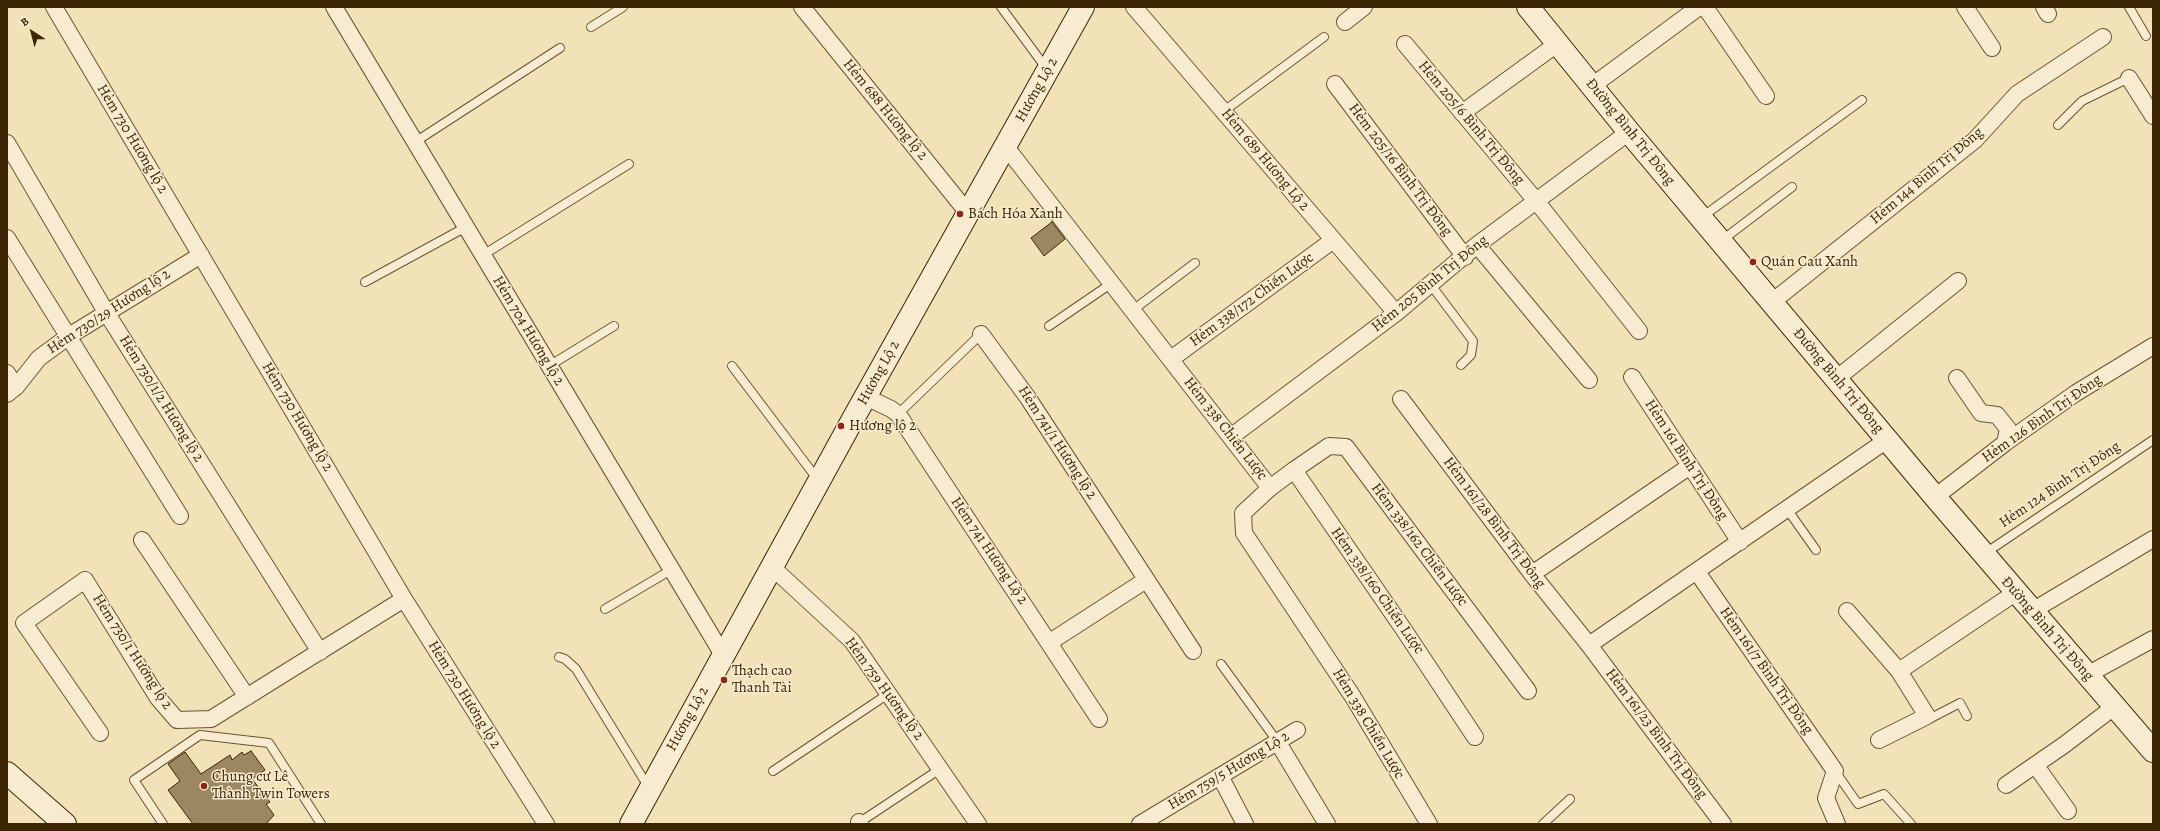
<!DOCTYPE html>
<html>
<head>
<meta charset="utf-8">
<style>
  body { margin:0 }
  #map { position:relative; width:2160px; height:831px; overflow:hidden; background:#f2e2b8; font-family:Alegreya,serif }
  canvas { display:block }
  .frame { position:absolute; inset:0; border:8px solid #3c2502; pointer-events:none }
  .north { position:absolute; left:12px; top:12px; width:40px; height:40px; -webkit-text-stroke:3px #f7ecd1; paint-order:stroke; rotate:324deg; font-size:11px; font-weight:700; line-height:16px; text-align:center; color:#3c2502 }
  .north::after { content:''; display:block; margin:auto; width:14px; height:18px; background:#3c2502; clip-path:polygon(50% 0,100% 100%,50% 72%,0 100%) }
</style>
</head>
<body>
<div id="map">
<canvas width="2160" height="831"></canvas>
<div class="frame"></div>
<div class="north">B</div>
</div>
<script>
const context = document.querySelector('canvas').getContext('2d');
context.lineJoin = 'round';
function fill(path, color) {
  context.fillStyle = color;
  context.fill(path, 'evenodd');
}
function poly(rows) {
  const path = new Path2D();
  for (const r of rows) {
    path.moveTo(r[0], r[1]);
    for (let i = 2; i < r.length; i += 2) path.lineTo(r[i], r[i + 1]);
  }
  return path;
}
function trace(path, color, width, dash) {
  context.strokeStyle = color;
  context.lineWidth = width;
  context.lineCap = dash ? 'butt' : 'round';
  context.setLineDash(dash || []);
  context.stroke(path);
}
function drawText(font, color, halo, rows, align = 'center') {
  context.font = font + ' Alegreya,serif';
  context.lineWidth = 3;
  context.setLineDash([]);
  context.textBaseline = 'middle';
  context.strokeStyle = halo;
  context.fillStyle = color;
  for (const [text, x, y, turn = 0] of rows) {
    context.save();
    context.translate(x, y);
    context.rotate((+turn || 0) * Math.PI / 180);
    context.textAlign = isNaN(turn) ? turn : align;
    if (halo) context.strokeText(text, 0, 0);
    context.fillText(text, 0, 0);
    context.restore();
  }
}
const building = poly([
  [1052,222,1065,239,1044,256,1031,238,1052,222],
  [251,751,265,770,252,779,270,802,266,804,274,815,266,824,193,824,168,790,180,781,168,764,185,752,201,774,230,755,232,760,242,752,244,755,251,751]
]);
fill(building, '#9b8761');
trace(building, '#3c2502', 1);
const lane = poly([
  [1001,7,1046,68],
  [2129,7,2146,36],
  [591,27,623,7],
  [1224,111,1324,37],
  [2058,125,2082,101,2129,78],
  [415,142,560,48],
  [1702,217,1862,100],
  [1721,241,1792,187],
  [483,255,629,164],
  [365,282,466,227],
  [1431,285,1473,341,1471,355,1461,365],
  [1133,310,1195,263],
  [1049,326,1112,283],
  [549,366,614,326],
  [732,366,818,480],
  [898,414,981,334],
  [1787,509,1816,550],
  [1984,554,2153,440],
  [605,609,671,570],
  [559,657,565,659,576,669,649,788],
  [1221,664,1277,741],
  [1927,717,1929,719,1960,703,1967,716],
  [773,771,888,694],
  [1835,771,1858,804,1884,794,1911,824],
  [163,824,134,780,200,735,269,743,321,824],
  [857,824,940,769],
  [1543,824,1570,799]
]);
const street = poly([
  [54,7,404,599,546,824],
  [334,7,723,655],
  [802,7,968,213],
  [1134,7,1396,313],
  [1705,7,1766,96],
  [1965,7,1992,48],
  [2044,7,2048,14],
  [1345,22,1364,7],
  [1405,44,1537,202,1639,331],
  [2129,78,2153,116],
  [1335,84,1465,257],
  [1592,86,1699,7],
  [1462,113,1557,44],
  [7,143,106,312,320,652],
  [1006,147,1270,488,1243,513,1244,533,1353,697,1429,824],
  [7,238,180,516],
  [1477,245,1589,380],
  [1772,302,1975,140,2017,94,2103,37],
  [981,334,1028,398,1193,651],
  [1171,359,1332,241],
  [7,373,16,387],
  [1632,377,1740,542],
  [1957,378,1981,413,1997,415,2008,429,2005,443],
  [1836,379,1958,281],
  [7,394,16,387,39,358,69,336,201,255],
  [866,397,891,409,898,414,1099,719],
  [1401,399,1532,574,1589,645,1723,824],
  [1232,436,1396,313,1477,245,1629,132],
  [1294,470,1329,446,1346,447,1528,691],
  [1270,488,1294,470,1404,630,1475,737],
  [1935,497,2005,443,2076,393,2153,346],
  [142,540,247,697],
  [773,568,852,641,978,824],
  [1697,572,1835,771,1826,798,1837,824],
  [1532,574,1690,466],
  [1847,611,1899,671],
  [2032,611,2153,539],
  [1050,642,1146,580],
  [1589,645,1887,440],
  [2087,675,2153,639],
  [100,733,24,623,85,580,158,698,177,720,211,719,404,599],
  [1879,740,1927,716,1899,671,2015,593],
  [1277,741,1327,824],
  [2036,766,2068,811],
  [1220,776,1245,824],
  [2006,785,2064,745,2114,707],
  [859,822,860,824],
  [1140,824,1297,730]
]);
const secondary = poly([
  [1528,7,1629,132,1935,497,2153,751],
  [7,773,65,824],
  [631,824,853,419,1083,7]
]);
trace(lane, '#6a5430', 10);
trace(street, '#6a5430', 18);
trace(secondary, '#3c2502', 24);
trace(lane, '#f7ecd1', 8);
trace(street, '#f7ecd1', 16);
trace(secondary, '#f7ecd1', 22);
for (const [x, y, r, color] of [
  [960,214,4,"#8f2418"],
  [1753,262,4,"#8f2418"],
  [841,426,4,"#8f2418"],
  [724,680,4,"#8f2418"],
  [204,786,4,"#8f2418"]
]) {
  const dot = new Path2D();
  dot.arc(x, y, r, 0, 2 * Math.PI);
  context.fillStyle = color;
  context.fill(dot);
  trace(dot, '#f7ecd1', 1.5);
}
drawText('15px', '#3c2502', '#f7ecd1', [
  ["Hương Lộ 2",1037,90,-61],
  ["Hẻm 688 Hương lộ 2",885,110,51],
  ["Hẻm 205/6 Bình Trị Đông",1471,123,50],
  ["Đường Bình Trị Đông",1630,132,51],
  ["Hẻm 730 Hương lộ 2",132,139,59],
  ["Hẻm 689 Hương Lộ 2",1265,160,50],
  ["Hẻm 205/16 Bình Trị Đông",1400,170,53],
  ["Hẻm 144 Bình Trị Đông",1927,176,-40],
  ["Hẻm 205 Bình Trị Đông",1430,284,-39],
  ["Hẻm 338/172 Chiến Lược",1252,300,-36],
  ["Hẻm 730/29 Hương lộ 2",109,312,-33],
  ["Hẻm 704 Hương lộ 2",528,331,59],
  ["Hương Lộ 2",879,373,-61],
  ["Đường Bình Trị Đông",1838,381,50],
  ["Hẻm 730/1/2 Hương lộ 2",161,399,58],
  ["Hẻm 730 Hương lộ 2",297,417,59],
  ["Hẻm 126 Bình Trị Đông",2042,419,-35],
  ["Hẻm 338 Chiến Lược",1225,429,52],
  ["Hẻm 741/1 Hương lộ 2",1057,443,57],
  ["Hẻm 161 Bình Trị Đông",1686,460,57],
  ["Hẻm 124 Bình Trị Đông",2060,485,-34],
  ["Hẻm 161/28 Bình Trị Đông",1494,523,53],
  ["Hẻm 338/162 Chiến Lược",1419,545,53],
  ["Hẻm 741 Hương Lộ 2",989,551,56],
  ["Hẻm 338/160 Chiến Lược",1377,591,55],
  ["Đường Bình Trị Đông",2047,629,49],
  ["Hẻm 730/1 Hương lộ 2",132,652,57],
  ["Hẻm 161/7 Bình Trị Đông",1766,671,55],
  ["Hẻm 759 Hương lộ 2",884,689,54],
  ["Hẻm 730 Hương lộ 2",464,695,58],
  ["Hương Lộ 2",688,719,-61],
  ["Hẻm 338 Chiến Lược",1368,724,59],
  ["Hẻm 161/23 Bình Trị Đông",1656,734,53],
  ["Hẻm 759/5 Hương Lộ 2",1229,771,-31]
]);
drawText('15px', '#3c2502', '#f7ecd1', [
  ["Bách Hóa Xanh",968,214],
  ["Quán Cau Xanh",1761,262],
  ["Hương lộ 2",849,426],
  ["Thạch cao",732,671],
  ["Thanh Tài",732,688],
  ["Chung cư Lê",212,777],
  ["Thành Twin Towers",212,794]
], 'left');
</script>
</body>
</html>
